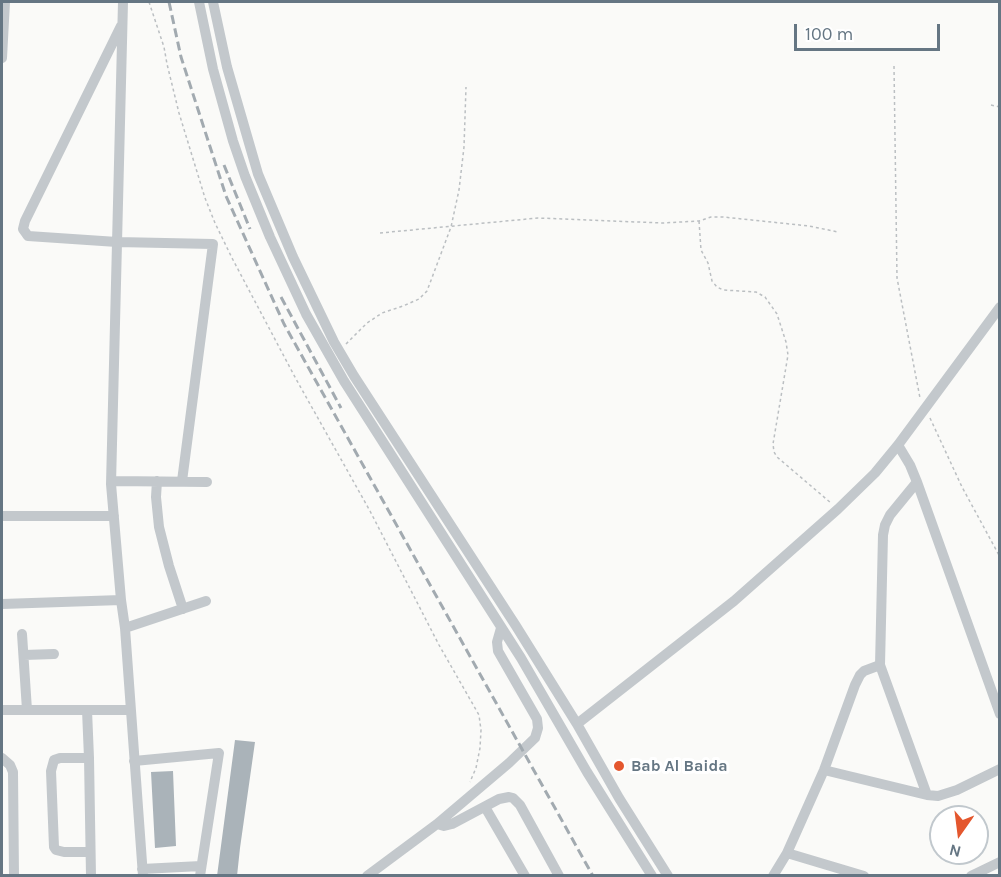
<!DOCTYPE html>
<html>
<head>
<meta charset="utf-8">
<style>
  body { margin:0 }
  #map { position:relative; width:1001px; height:877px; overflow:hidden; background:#fafaf8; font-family:Karla,sans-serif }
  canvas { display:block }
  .frame { position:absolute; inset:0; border:3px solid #657683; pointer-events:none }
  .north { position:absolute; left:929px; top:805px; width:60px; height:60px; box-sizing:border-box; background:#fff; border:2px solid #c1c8cd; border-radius:50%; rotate:194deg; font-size:16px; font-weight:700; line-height:24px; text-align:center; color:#657683 }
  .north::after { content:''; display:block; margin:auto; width:21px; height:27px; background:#e4572e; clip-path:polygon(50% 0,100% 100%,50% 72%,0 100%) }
  .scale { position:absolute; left:794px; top:24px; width:146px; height:27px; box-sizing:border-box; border:3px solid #657683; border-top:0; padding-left:8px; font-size:18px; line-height:21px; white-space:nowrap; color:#657683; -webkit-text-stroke:4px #fff; paint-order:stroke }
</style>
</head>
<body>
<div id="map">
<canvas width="1001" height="877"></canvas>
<div class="frame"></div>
<div class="north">N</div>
<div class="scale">100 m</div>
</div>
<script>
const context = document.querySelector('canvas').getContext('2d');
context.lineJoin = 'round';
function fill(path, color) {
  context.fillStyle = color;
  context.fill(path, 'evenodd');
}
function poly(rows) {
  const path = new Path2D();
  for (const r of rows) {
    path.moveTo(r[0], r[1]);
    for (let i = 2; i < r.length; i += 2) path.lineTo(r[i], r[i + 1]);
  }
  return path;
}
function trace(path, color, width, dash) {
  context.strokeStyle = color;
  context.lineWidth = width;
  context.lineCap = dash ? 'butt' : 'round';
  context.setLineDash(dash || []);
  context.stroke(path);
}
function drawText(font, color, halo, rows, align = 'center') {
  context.font = font + ' Karla,sans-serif';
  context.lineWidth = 6;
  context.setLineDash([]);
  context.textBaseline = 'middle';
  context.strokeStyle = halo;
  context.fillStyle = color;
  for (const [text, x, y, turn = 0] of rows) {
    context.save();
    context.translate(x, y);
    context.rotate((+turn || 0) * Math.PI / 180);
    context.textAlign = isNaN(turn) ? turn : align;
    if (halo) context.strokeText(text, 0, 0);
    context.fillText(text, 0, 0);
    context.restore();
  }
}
fill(poly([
  [235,740,255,742,240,848,237,876,217,876],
  [173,771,176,846,155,848,151,772]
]), '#aab3b9');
trace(poly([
  [149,2,164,47,167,64,179,113,205,198,215,223,232,258,296,379,370,511,439,645,479,715,481,730,480,748,476,768,470,782],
  [894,66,897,278,920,398],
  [991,105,1000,107],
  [699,221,701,250,708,263,712,281,717,287,723,290,756,292,765,297,777,314,786,342,788,355,773,444,774,452,777,457,831,503],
  [380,233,538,218,662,223,699,221,711,217,723,217,809,226,838,232],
  [346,344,367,323,382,313,403,306,419,299,427,291,451,227,459,190,464,147,466,87],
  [930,418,962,487,1000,557]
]), '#bbbfc2', 1.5, [3, 3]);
trace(poly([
  [123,2,111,484,121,600,125,628,143,876],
  [199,2,213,69,233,141,245,176,270,237,306,314,344,381,521,658,587,772,652,876],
  [213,2,227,67,258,174,293,257,334,342,354,376,516,626,577,724,619,798,668,876],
  [121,26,25,221,23,229,28,236,117,242,213,244,182,481],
  [2,58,5,2],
  [898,445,910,465,917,482,1000,714],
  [157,481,156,497,159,527,169,566,183,609],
  [112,482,114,481,207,482],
  [917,482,890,515,885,525,883,535,880,665,927,795],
  [2,516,114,516],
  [2,604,121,600],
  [125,628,206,601],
  [22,634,27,710],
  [24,655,54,654],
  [2,710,130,710],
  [87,710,89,758],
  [577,724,734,601,838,509,875,473,898,445,1000,307],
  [2,758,10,765,13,772,14,876],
  [134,761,219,753,200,876],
  [824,770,927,795,938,796,957,790,1000,769],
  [485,807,525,876],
  [437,824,444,826,452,824,499,799,509,797,513,798,520,805,559,876],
  [90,852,64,852,56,850,54,847,51,771,54,760,60,758,89,758,91,876],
  [787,853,864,876],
  [142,869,201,866],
  [367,876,437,824,509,763,535,738,538,728,537,719,498,651,497,642,501,628],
  [773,876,787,853,824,770,855,685,860,675,864,671,880,665],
  [971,876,1000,862]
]), '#c3c8cc', 10);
trace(poly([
  [169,2,181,57,226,196,284,324,593,876],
  [224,165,250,229],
  [281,297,341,408]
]), '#a2aab0', 3, [9, 4.5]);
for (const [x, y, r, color] of [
  [619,766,6,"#e4572e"]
]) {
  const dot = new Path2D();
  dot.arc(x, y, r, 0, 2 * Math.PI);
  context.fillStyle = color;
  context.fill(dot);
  trace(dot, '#fff', 2);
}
drawText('bold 16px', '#657683', '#fff', [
  ["Bab Al Baida",631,766]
], 'left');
</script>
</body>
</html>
